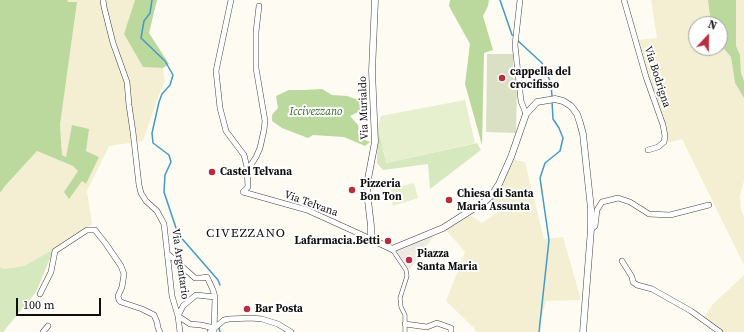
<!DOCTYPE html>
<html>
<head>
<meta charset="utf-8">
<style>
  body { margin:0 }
  #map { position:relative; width:744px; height:332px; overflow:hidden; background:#fefbf2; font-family:"Source Serif 4",serif }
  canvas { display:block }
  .north { position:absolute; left:688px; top:16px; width:40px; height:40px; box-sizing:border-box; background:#fff; border:1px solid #9f9f9f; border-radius:50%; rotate:22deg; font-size:11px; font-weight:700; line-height:16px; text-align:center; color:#0f0f0f }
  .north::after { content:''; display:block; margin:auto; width:14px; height:18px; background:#ba2d3c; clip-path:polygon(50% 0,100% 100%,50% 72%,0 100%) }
  .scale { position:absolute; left:16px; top:298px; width:85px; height:18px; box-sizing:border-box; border:2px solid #0f0f0f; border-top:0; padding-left:5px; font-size:12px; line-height:14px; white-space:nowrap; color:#0f0f0f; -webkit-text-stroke:3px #fff; paint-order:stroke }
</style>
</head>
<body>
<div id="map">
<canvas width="744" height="332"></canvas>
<div class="north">N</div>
<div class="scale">100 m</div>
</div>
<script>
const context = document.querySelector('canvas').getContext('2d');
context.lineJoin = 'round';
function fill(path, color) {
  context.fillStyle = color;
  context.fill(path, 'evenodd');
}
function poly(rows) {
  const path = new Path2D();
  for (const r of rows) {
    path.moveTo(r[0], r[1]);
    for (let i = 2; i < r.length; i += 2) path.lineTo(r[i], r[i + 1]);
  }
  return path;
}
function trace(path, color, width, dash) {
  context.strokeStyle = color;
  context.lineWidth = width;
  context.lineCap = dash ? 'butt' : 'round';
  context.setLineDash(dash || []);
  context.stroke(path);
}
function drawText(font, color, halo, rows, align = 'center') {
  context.font = font + ' "Source Serif 4",serif';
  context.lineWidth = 4;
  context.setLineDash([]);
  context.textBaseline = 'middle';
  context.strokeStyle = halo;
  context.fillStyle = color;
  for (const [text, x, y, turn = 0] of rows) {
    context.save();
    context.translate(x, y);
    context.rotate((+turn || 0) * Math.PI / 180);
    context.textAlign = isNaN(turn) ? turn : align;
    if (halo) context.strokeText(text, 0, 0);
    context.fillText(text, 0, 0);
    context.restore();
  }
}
fill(poly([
  [67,0,135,0,124,34,143,67,163,68,165,81,157,100,143,141,109,146,87,191,92,224,54,249,24,266,4,269,0,267,0,193,5,186,37,151,73,166,78,171,64,192,82,181,86,184,99,157,86,151,72,126,66,157,62,155,60,125,77,2,67,2],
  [651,0,708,0,711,24,696,24,696,48,720,47,724,49,731,57,735,83,744,98,744,181,740,196,741,210,744,216,744,265,682,139,667,143,647,79,639,40,657,38],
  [736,0,744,0,744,81,741,73,740,55,736,46],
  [512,159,525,162,544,239,563,237,581,300,546,301,538,332,476,332,476,330,446,301,465,252,445,229,470,215,482,223,497,213,492,201,499,189],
  [744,275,744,332,718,332,703,319,713,304]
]), '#f4efd3');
fill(poly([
  [378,126,386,163,477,143,481,150,430,189,428,164,383,170,377,163],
  [54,249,36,292,3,332,0,332,0,267,4,269,24,266]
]), '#d6e8bd');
fill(poly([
  [0,0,67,0,68,2,77,2,60,125,62,155,66,157,72,125,89,129,86,151,99,157,86,184,82,181,69,199,64,192,78,171,73,166,37,151,5,186,0,193],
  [135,0,157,0,149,33,169,64,163,68,143,67,124,34],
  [450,0,489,0,488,6,483,16,493,50,484,53,482,145,465,84,470,44,449,6],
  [708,0,736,0,736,46,740,55,741,73,744,81,744,98,735,83,731,57,724,49,720,47,720,24,711,24],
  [322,89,332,95,347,96,364,102,362,110,350,116,358,125,360,138,370,142,365,146,344,137,313,135,308,138,282,128,272,121,272,115,278,108,276,96,289,90,304,90]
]), '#bbd89d');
fill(poly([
  [487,54,513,54,513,78,517,79,516,133,486,132]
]), '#d9e0c3');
fill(poly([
  [465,100,475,143,386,163,378,126,381,116],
  [414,183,418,198,393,206,389,190]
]), '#e6efce');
fill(poly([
  [435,234,409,270,396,250]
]), '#efeae1');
trace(poly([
  [152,0,150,13,144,21,141,38,165,61,173,75,170,85,162,94,159,102,152,133,153,143,169,155,171,162,165,175,164,192,178,234,218,280,220,285],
  [500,0,512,35,515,37],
  [517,40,542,63,551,83,552,97],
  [219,328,220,332],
  [539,332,549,240,540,178,545,163,560,151,563,138,559,128,553,119,552,101]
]), '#449ac7', 1.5);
const pedestrian = poly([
  [392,249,406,270,407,276,400,298,401,307,405,315,405,332]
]);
const minor = poly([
  [103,0,104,7,113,43,127,82,129,105,133,132,139,185,141,193,146,201,157,211,164,224,172,296,178,316,190,324,201,325,214,328],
  [231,0,216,71,220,108,226,131,244,155,247,167,248,187,243,192,307,210,371,239],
  [520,0,515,45,521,101,526,114],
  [624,0,646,77,663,125,665,136,664,142,658,147,648,150],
  [247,171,256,157,260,148,264,130,265,121,256,68,256,32,259,6],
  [591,229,595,226,597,210,602,202,618,198,630,202,649,214,670,215,709,205],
  [168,254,195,278,201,278,207,277,213,290,215,297,214,332],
  [622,261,632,277,633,282,637,285,652,289,691,311,720,332],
  [40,294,51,272,55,251,87,230,95,230,106,244,121,266,124,274,122,287,118,296,119,300,121,302,142,309,154,315,157,322,158,328,160,332],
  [405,324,427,327,437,323,451,328,451,332],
  [43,332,48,326],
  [180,332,178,316,183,306,196,295,215,297],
  [210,332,224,320,229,319,251,318,262,319,278,324,291,332]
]);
const tertiary = poly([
  [375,0,372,71,375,142,368,179,367,192,371,226,371,239,392,249,443,228,484,202,491,196,499,184,511,157,526,114,537,102,555,99,563,101,571,106,577,114,580,123,583,134,591,209,591,229,583,332]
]);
trace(pedestrian, '#424242', 4.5);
trace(minor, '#424242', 6);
trace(tertiary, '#424242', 7);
trace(pedestrian, '#fff', 3.5);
trace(minor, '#fff', 5);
trace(tertiary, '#fff', 6);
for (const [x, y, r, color] of [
  [502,78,4,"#ba2d3c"],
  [212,172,4,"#ba2d3c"],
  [352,190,4,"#ba2d3c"],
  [449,200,4,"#ba2d3c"],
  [388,241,4,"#ba2d3c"],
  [409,260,4,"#ba2d3c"],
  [247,309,4,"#ba2d3c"]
]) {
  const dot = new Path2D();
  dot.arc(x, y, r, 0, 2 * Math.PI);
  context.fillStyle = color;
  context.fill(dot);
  trace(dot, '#fff', 1.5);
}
drawText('bold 11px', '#0f0f0f', '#fff', [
  ["cappella del",510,72],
  ["crocifisso",510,85],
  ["Castel Telvana",220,172],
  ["Pizzeria",360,184],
  ["Bon Ton",360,197],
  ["Chiesa di Santa",457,194],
  ["Maria Assunta",457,207],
  ["Lafarmacia.Betti",380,241,"right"],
  ["Piazza",417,254],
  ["Santa Maria",417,267],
  ["Bar Posta",255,309]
], 'left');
drawText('11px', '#0f0f0f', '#fff', [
  ["Via Bodrigna",657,77,72],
  ["Via Murialdo",364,108,-92],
  ["Via Telvana",311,204,20],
  ["Via Argentario",180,264,82]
]);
drawText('italic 11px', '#346522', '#fff', [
  ["Iccivezzano",316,112]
]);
context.letterSpacing = '1px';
drawText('13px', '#0f0f0f', '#fff', [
  ["CIVEZZANO",246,234]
]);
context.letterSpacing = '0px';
</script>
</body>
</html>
